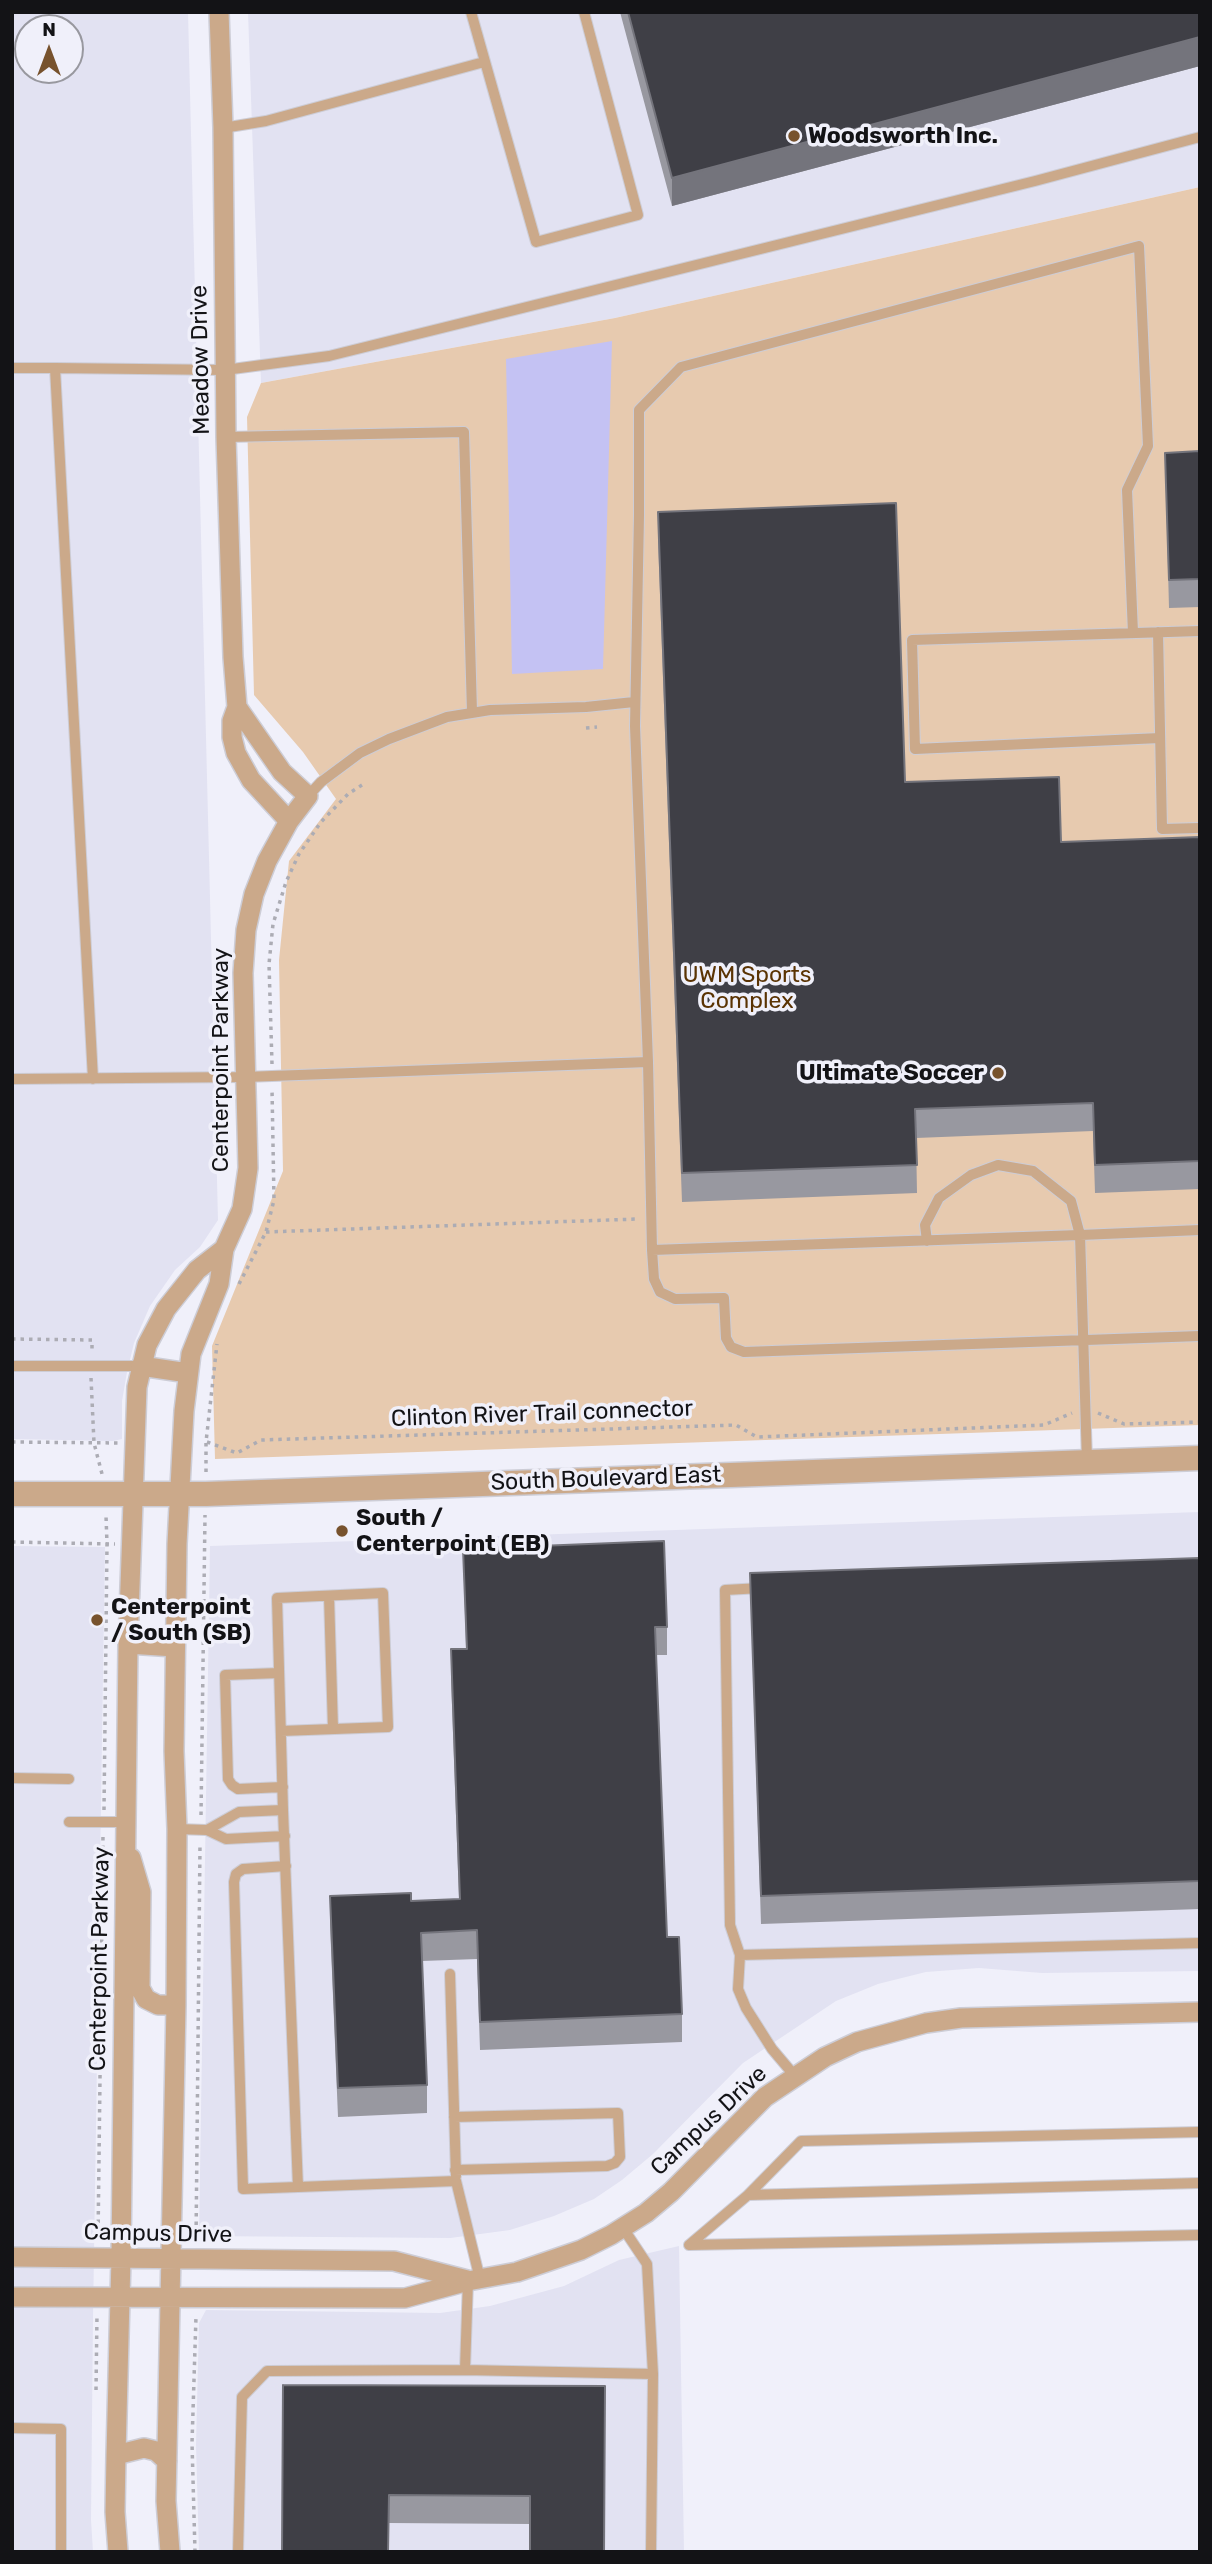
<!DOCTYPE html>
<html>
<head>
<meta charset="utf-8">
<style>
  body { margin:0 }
  #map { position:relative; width:1212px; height:2564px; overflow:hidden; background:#f0f0fa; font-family:Rubik,sans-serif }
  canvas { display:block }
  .frame { position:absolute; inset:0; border:14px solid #131316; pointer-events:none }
  .north { position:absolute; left:14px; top:14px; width:70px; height:70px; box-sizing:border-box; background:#f0f0fa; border:2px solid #98989f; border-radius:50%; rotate:0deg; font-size:19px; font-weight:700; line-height:28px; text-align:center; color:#131316 }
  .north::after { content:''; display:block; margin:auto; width:24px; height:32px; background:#77522d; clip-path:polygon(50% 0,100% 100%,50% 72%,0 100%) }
</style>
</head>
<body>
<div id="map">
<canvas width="1212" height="2564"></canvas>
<div class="frame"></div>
<div class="north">N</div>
</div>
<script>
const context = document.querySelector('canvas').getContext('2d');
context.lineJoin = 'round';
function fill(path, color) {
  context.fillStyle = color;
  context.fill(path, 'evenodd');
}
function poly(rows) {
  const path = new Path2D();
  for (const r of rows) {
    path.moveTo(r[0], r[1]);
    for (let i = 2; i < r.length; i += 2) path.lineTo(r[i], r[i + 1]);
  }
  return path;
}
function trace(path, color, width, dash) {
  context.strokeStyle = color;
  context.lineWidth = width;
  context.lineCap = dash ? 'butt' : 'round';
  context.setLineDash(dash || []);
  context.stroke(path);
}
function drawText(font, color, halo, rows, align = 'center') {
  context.font = font + ' Rubik,sans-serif';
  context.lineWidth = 7;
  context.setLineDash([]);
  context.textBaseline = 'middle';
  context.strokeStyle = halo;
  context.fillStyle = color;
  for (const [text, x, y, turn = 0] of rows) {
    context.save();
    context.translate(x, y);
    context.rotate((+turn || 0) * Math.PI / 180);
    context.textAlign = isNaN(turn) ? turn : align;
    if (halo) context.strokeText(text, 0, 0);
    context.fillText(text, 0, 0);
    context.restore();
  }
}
fill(poly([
  [12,12,188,12,218,1220,200,1247,175,1270,150,1306,134,1343,127,1372,122,1401,122,1439,113,1441,12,1439],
  [28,28,70,28,70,70,28,70],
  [248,12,1200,12,1200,187,615,318,261,383],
  [1200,1512,1200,1971,1042,1973,979,1968,926,1972,878,1984,836,2001,743,2063,653,2154,622,2180,594,2199,554,2216,510,2230,450,2238,199,2236,210,1546],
  [12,1546,105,1547,93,2318,91,2520,93,2552,12,2552],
  [679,2246,684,2552,199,2552,196,2445,199,2323,206,2310,440,2313,490,2306,564,2286,619,2260]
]), '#e2e2f2');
fill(poly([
  [1200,187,1200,1425,215,1459,212,1346,283,1171,279,960,289,861,336,799,303,752,254,695,247,417,261,383,615,318]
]), '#e7caaf');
fill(poly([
  [612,341,603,669,512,674,506,359]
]), '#c4c2f3');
const service = poly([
  [471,12,536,242,638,215,584,12],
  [223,128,266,121,484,62],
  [12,368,55,368],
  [226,437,464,432,472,712],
  [1158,632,1162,829,1200,828],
  [1133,633,1127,490,1148,446,1139,246,681,367,639,410,639,515,635,726,648,1062,652,1250,654,1279,660,1292,675,1299,724,1298,726,1338,731,1347,744,1352,1200,1336],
  [1160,738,915,749,912,640,1200,631],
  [308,796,321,782,360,753,389,739,447,717,490,710,586,707,634,702],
  [12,1079,245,1077,648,1062],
  [93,1079,55,368,225,370,329,356,1035,181,1200,137],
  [927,1241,925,1225,939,1198,971,1175,998,1165,1033,1171,1071,1201,1080,1235,1200,1230],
  [652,1250,1080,1235,1087,1461],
  [12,1366,141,1366],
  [329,1596,333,1729],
  [279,1673,225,1675,228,1779,232,1785,238,1789,283,1787],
  [281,1731,388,1727,383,1593,277,1598,283,1810,298,2187,456,2181,480,2279],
  [12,1778,69,1779],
  [69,1822,126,1822],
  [177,1829,207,1830,226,1839,285,1836],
  [207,1830,239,1812,283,1810],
  [286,1866,243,1869,236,1874,234,1882,243,2189,298,2187],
  [740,1955,730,1925,725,1590,761,1588],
  [450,1974,456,2176],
  [794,2075,772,2049,746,2008,738,1989,740,1955,1200,1943],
  [454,2117,618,2113,620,2157,615,2163,607,2166,455,2170],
  [748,2195,1200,2183],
  [623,2228,647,2264,653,2374,651,2552],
  [689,2245,748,2195,801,2141,1200,2132],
  [689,2245,1200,2235],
  [465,2370,468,2281],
  [12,2428,61,2429,61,2552],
  [238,2552,242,2397,267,2371,465,2370,653,2374]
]);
const minor = poly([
  [219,12,223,128,226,437,233,657,237,707,232,721,232,737,236,753,251,780,289,821],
  [141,1366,188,1373],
  [128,1644,175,1647],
  [131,1858,141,1892,140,1988,146,1999,158,2005,176,2005],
  [12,2257,394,2261,467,2280],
  [12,2297,405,2298,468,2281,517,2272,581,2250,611,2235,646,2213,671,2192,765,2097,825,2057,857,2042,926,2023,961,2018,1200,2012],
  [116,2455,144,2448,156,2451,167,2461],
  [118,2552,115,2512,116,2455,121,2258,128,1644,137,1387,147,1345,166,1309,197,1270,224,1249,242,1209,248,1168,243,973,246,930,254,894,267,861,289,821,308,796,282,772,237,707],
  [170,2552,166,2501,176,2005,177,1829,174,1751,177,1544,184,1411,191,1354,219,1284,224,1249]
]);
const tertiary = poly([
  [12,1494,206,1494,1200,1458]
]);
trace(service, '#cdcdd6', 12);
trace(minor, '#cdcdd6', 22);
trace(tertiary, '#cdcdd6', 27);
trace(poly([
  [586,728,597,727],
  [272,1064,269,964,273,924,286,882,299,854,321,822,348,794,362,785],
  [266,1232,638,1219],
  [239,1284,266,1232,274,1200,272,1089],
  [12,1339,92,1340,92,1353],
  [91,1378,94,1443,102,1474],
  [1098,1413,1124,1424,1200,1422],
  [12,1442,119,1443],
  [207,1442,237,1453,261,1440,736,1425,757,1437,1044,1425,1072,1413],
  [206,1472,206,1442,217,1344],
  [12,1542,115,1544],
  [104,1810,107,1544,106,1516],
  [201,1815,205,1515],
  [98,2240,103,1835],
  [196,2242,200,1844],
  [96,2390,97,2314],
  [195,2552,192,2443,196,2316]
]), '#acacb4', 3.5, [3.5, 5]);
trace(service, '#cba98a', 10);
trace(minor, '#cba98a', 19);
trace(tertiary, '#cba98a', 24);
fill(poly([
  [620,12,1200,12,1200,66,672,206],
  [1200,451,1200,607,1169,608,1165,453],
  [658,512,905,782,1061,842,1200,837,1200,1189,1095,1193,1093,1131,916,1138,917,1193,682,1202,658,540],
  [463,1549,667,1627,667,1655,656,1655,667,1937,682,2014,682,2042,480,2050,477,1959,422,1961,427,2085,427,2113,338,2117,330,1924,330,1896,411,1901,459,1899,451,1678,451,1649,466,1649],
  [1200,1558,1200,1909,761,1924,750,1573],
  [283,2385,605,2386,530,2524,389,2523]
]), '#9898a0');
fill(poly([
  [1200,37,1200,66,672,206,672,178]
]), '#74747c');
const building = poly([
  [628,12,1200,12,1200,37,672,178,628,12],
  [1200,451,1200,579,1169,580,1165,453,1200,451],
  [896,503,905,782,1059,777,1061,842,1200,837,1200,1161,1095,1165,1093,1103,915,1109,917,1165,682,1173,658,512,896,503],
  [664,1541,667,1627,655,1627,667,1937,679,1937,682,2014,480,2022,477,1930,421,1933,427,2085,338,2088,330,1896,411,1893,411,1901,460,1899,451,1649,467,1649,463,1549,664,1541],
  [1200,1558,1200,1881,761,1896,750,1573,1200,1558],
  [283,2385,605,2386,604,2552,530,2552,530,2496,389,2495,388,2552,282,2552,283,2385]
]);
fill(building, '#3f3f46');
trace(building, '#74747c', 2);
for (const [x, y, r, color] of [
  [794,136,7,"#77522d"],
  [998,1073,7,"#77522d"],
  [342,1531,7,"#77522d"],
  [97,1620,7,"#77522d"]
]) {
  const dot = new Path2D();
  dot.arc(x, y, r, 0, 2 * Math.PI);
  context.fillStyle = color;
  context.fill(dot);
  trace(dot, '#f0f0fa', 2.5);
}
drawText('bold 23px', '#131316', '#f0f0fa', [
  ["Woodsworth Inc.",808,136],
  ["Ultimate Soccer",984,1073,"right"],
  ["South /",356,1518],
  ["Centerpoint (EB)",356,1544],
  ["Centerpoint",111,1607],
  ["/ South (SB)",111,1633]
], 'left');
drawText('23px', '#131316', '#f0f0fa', [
  ["Meadow Drive",201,360,-91],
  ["Centerpoint Parkway",221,1060,-90],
  ["Clinton River Trail connector",542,1414,-2],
  ["South Boulevard East",606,1479,-2],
  ["Centerpoint Parkway",100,1959,-89],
  ["Campus Drive",709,2121,-43],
  ["Campus Drive",158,2234,1]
]);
drawText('23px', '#5a3303', '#f0f0fa', [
  ["UWM Sports",747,975],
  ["Complex",747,1001]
]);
</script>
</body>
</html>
